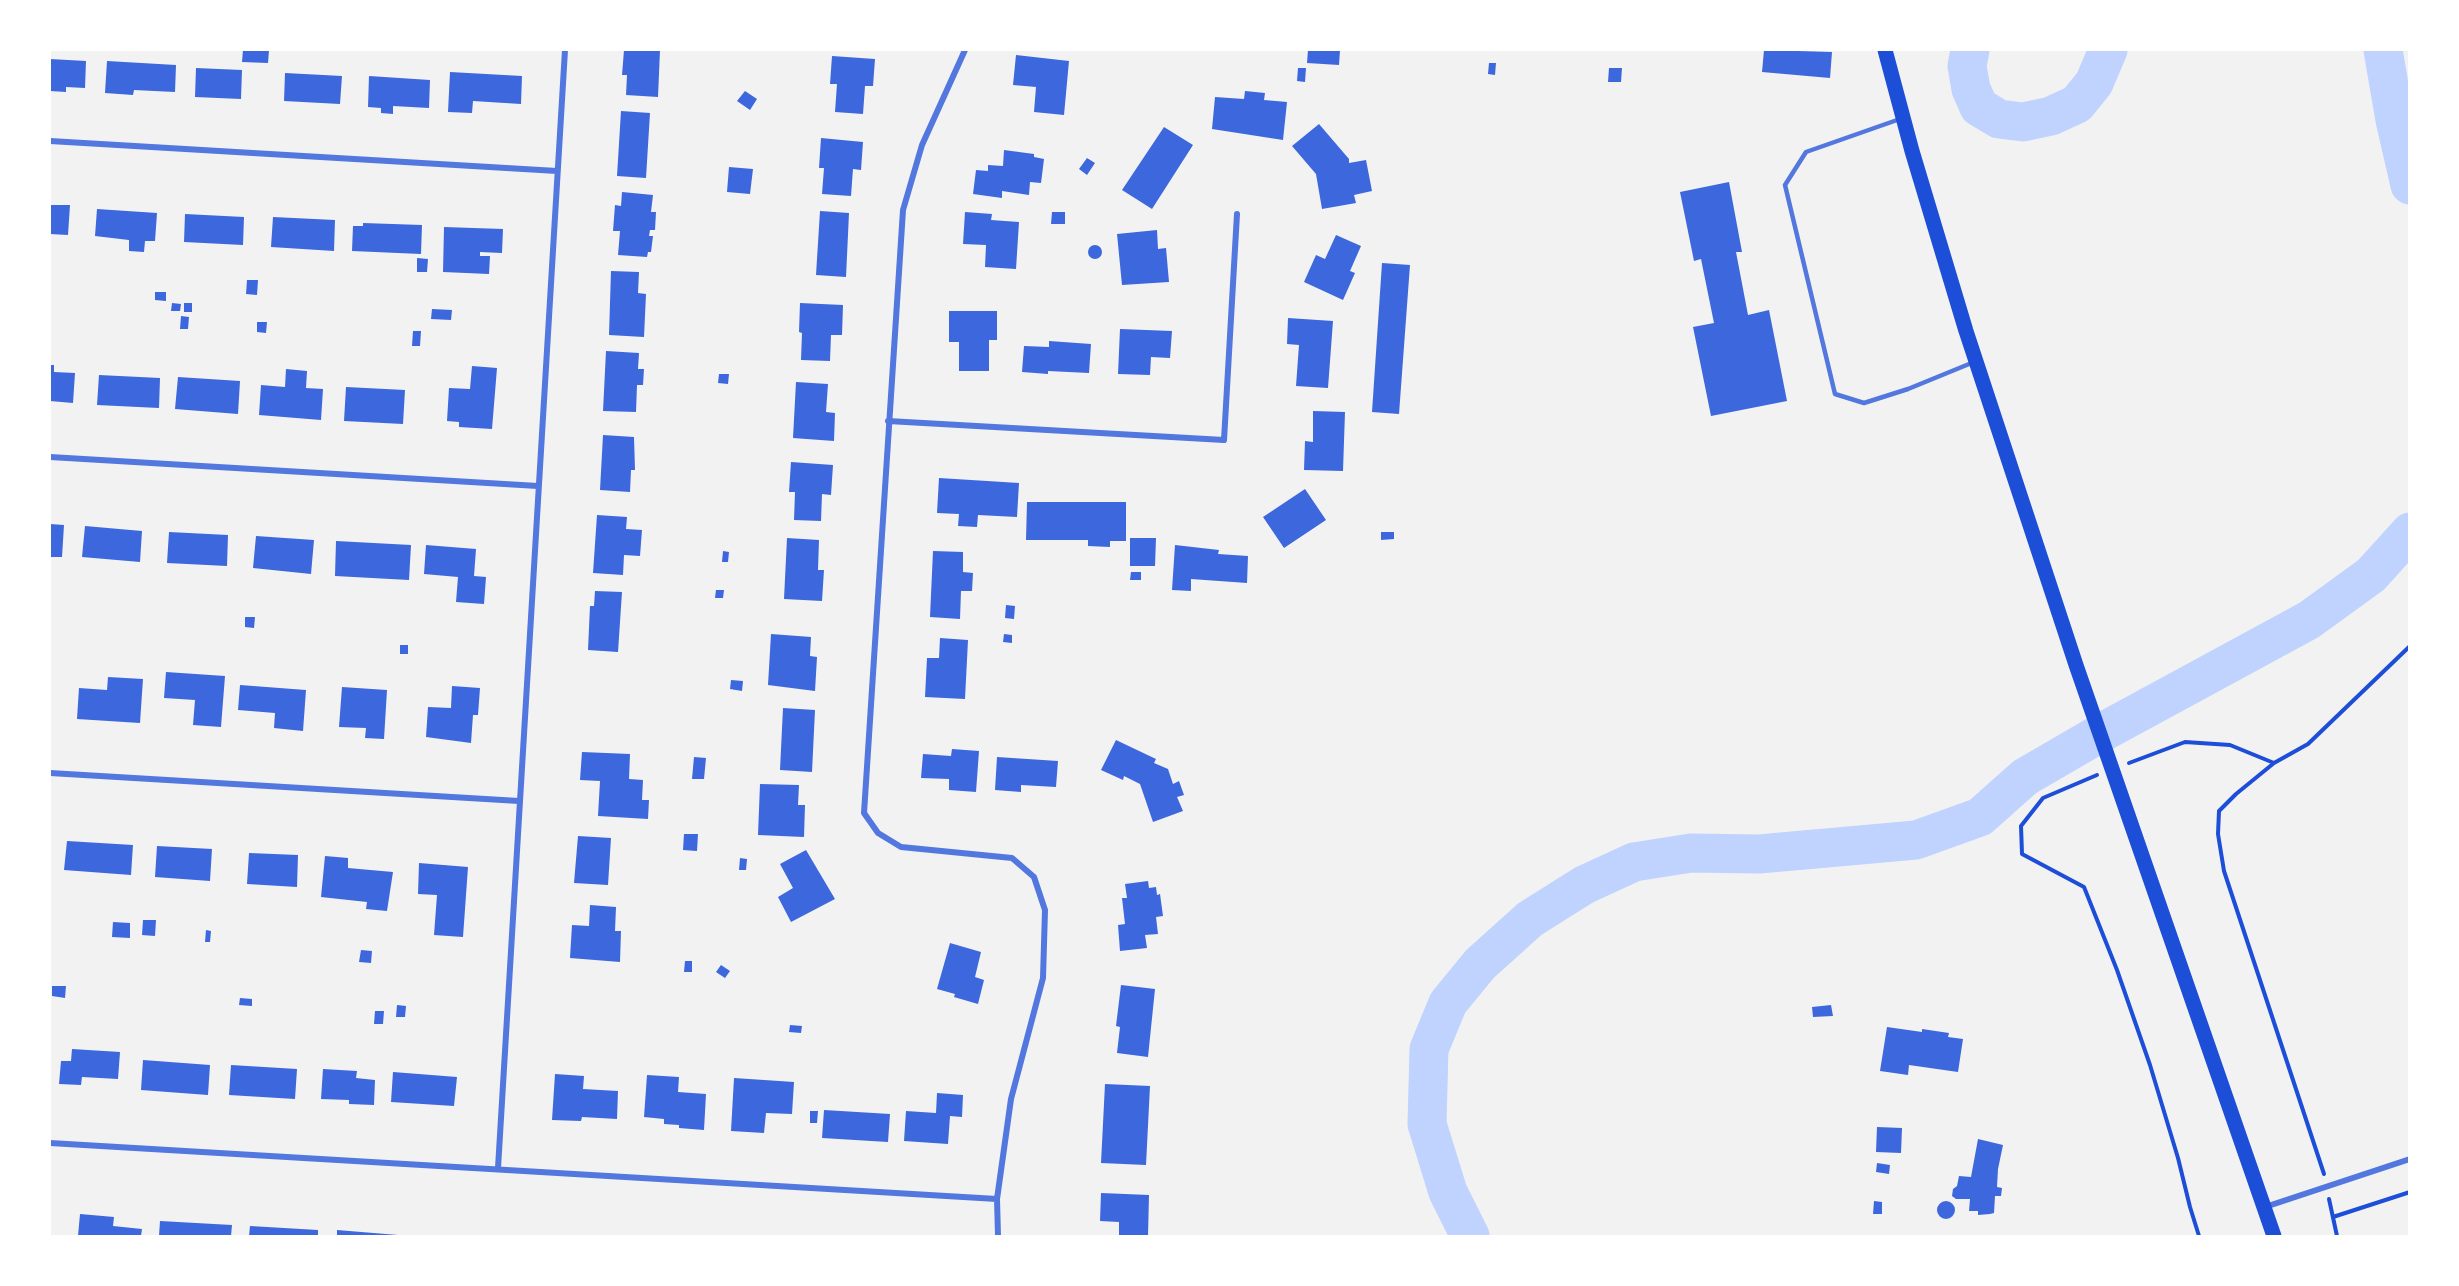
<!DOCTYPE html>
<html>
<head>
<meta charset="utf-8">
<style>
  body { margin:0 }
  #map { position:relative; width:2459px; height:1286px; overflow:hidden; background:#f2f2f2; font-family:Montserrat,sans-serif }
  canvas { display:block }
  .frame { position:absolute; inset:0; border:51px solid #fff; pointer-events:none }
</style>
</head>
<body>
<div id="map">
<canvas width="2459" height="1286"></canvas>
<div class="frame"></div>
</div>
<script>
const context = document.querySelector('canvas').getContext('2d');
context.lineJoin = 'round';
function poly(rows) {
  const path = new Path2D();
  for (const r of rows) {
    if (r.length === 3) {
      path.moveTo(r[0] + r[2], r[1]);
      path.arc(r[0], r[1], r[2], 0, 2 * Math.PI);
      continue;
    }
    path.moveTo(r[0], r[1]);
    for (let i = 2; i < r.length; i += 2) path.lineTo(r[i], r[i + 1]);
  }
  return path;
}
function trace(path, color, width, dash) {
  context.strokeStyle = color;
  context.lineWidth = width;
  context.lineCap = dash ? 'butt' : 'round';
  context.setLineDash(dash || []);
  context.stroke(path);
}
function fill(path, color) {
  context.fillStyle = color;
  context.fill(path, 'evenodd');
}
trace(poly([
  [1970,50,1967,66,1971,89,1979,107,1999,119,2023,122,2051,116,2077,104,2094,83,2108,50],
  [2383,50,2395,120,2410,185],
  [1470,1236,1448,1192,1427,1124,1429,1049,1448,1003,1480,964,1530,919,1584,885,1634,862,1691,853,1759,854,1916,840,1980,817,2025,777,2099,734,2309,620,2371,575,2410,532]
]), '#bfd3fe', 39);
fill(poly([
  [243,50,269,50,268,63,242,62],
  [624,50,660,50,658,97,626,95,627,75,622,75],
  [1308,50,1340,50,1339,65,1307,63],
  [1764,50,1832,52,1830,78,1762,72],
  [1016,55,1069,61,1064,115,1034,112,1036,87,1013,85],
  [832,56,875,59,873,86,865,86,863,114,835,112,837,84,830,84],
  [50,59,86,61,85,88,66,87,66,92,50,91],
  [107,61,176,65,175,92,134,90,133,95,105,93],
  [1489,63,1496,63,1495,75,1488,74],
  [196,68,242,70,241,99,195,97],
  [1298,68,1306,68,1305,82,1297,81],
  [1609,68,1622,68,1621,82,1608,82],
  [450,72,522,76,521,104,473,101,472,113,448,112],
  [285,73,342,76,340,104,284,101],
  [369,76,430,80,429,108,393,106,393,114,381,113,381,108,368,107],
  [745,91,757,99,750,110,737,101],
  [1245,91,1265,93,1264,100,1287,102,1283,140,1212,129,1215,97,1244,99],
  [621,111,650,113,646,178,617,176],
  [1319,124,1349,159,1349,163,1366,160,1372,191,1354,195,1356,203,1322,209,1316,174,1292,146],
  [1164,127,1193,145,1152,209,1122,190],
  [821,138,863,142,861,170,853,169,851,196,822,194,824,168,819,168],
  [1004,150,1034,154,1034,157,1044,159,1041,183,1030,182,1029,195,1002,191,1002,198,973,194,976,170,988,171,988,165,1003,166],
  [1087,158,1095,163,1087,175,1079,169],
  [729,167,753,169,750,194,727,192],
  [1729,182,1742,252,1736,252,1748,315,1769,310,1787,401,1711,416,1693,327,1714,323,1701,259,1694,261,1680,192],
  [622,192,653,195,651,212,656,212,655,230,650,230,649,236,653,236,651,252,648,252,647,257,618,255,620,231,613,231,615,205,621,206],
  [50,205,70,205,68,235,50,234],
  [97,209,157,213,155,241,145,241,144,252,129,251,129,240,95,236],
  [820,211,849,213,846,277,816,275],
  [965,212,992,214,991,220,1019,222,1016,269,985,267,986,245,963,244],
  [1052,212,1065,212,1065,224,1051,224],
  [185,214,244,217,243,245,184,242],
  [273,217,335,220,334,251,271,247],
  [363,223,422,225,421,254,352,251,353,226,363,226],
  [444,227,503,229,502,253,480,252,480,256,490,256,489,274,443,272],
  [1157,230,1158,249,1166,248,1169,282,1122,285,1117,234],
  [1336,235,1361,246,1350,271,1355,273,1343,300,1304,282,1316,255,1325,259],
  [1095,252,7],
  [417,258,428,259,427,272,417,272],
  [1382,263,1410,265,1399,414,1372,412],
  [611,271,639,272,638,293,646,294,644,337,609,335],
  [247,280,258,280,257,295,246,294],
  [155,292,166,292,166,301,155,300],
  [172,303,181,304,180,311,171,311],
  [184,303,192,303,192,312,184,312],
  [800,303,843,305,842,335,831,335,830,361,801,360,802,333,799,332],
  [432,309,452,310,451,320,431,319],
  [949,311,997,311,997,340,989,340,989,371,959,371,959,342,949,342],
  [181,316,189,317,188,329,180,329],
  [1288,318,1333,321,1328,388,1296,386,1299,345,1287,344],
  [257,322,267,322,266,333,257,332],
  [1120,329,1172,331,1170,358,1151,357,1150,375,1118,374],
  [413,331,421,331,420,346,412,346],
  [1049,341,1091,344,1089,373,1048,371,1048,374,1022,372,1024,346,1049,347],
  [606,351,639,353,638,369,644,369,643,385,637,385,636,412,603,411],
  [50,365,54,365,54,372,75,373,73,403,50,401],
  [472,366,497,368,492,429,459,427,459,422,447,421,449,388,470,389],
  [286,369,307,371,306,388,323,389,321,420,259,415,261,385,285,387],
  [719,374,729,374,728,384,718,383],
  [99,375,160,378,159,408,97,405],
  [178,377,240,381,238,414,175,409],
  [796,382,828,384,826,412,835,413,834,441,793,438],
  [346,387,405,390,403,424,344,421],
  [1313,411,1345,412,1343,471,1304,470,1305,441,1313,442],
  [603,435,634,437,635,470,631,470,630,492,600,490],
  [791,462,833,465,831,495,822,494,821,521,794,520,795,492,789,492],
  [939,478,1019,483,1017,517,978,515,977,527,958,526,959,514,937,513],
  [1305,489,1326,520,1284,548,1263,517],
  [1027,502,1126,502,1126,541,1110,541,1110,547,1088,546,1088,540,1026,540],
  [597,515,627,517,626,529,642,530,640,556,624,555,623,575,593,573],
  [50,524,64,525,62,557,50,557],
  [85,526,142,531,140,562,82,557],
  [169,532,228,535,227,566,167,563],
  [1381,532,1394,532,1394,539,1381,540],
  [256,536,314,540,311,574,253,568],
  [787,538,819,540,818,570,824,570,822,601,784,599],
  [1130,538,1156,538,1155,566,1130,566],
  [336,541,411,545,409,580,335,576],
  [426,545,476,549,474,576,486,577,484,604,456,602,458,577,424,574],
  [1175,545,1219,550,1218,554,1248,556,1247,583,1191,579,1191,591,1172,590],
  [723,551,729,552,728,562,722,562],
  [933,551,963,552,963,572,973,573,972,591,961,591,960,619,930,617],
  [1131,572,1141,572,1141,580,1130,580],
  [716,590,724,590,723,598,715,598],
  [595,591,622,592,618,652,588,650,590,606,594,606],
  [1006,605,1015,606,1014,619,1005,618],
  [245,617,255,617,254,628,245,627],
  [771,634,811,637,810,656,817,657,815,691,768,685],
  [1004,634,1012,635,1012,643,1003,642],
  [940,638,968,640,965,699,925,697,927,658,939,658],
  [400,645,408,645,408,654,400,654],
  [166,672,225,676,221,727,193,725,195,700,164,698],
  [108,677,143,679,140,723,77,719,79,688,107,690],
  [731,680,743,681,742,691,730,689],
  [240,685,306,690,303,731,274,728,275,713,238,710],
  [452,686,480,688,478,715,473,715,471,743,426,737,428,707,451,708],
  [342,687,387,690,384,739,365,738,366,728,339,727],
  [783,708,815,710,812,772,780,770],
  [1116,740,1156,759,1154,763,1168,769,1173,784,1179,781,1184,795,1177,797,1183,811,1153,822,1140,784,1124,776,1123,780,1101,770],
  [952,749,979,751,976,792,949,790,949,779,921,778,923,754,951,756],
  [582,752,630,754,629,779,643,780,642,800,649,800,648,819,598,816,600,781,580,780],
  [694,757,706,758,704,779,692,779],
  [997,757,1058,761,1056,787,1021,785,1021,792,995,790],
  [760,784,799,785,798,805,805,805,804,837,758,835],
  [684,834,698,834,697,851,683,850],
  [578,836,611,838,608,885,574,883],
  [67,841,133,845,131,875,64,870],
  [157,846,212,849,210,881,155,877],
  [806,850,835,899,791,922,778,897,793,888,780,864],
  [249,853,298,855,297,887,247,884],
  [325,856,348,858,348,868,393,872,387,911,366,909,367,902,321,897],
  [740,858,747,859,746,870,739,870],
  [419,863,468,867,463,937,434,935,437,895,418,894],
  [1148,881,1149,888,1156,887,1157,895,1160,894,1163,916,1156,917,1158,934,1145,935,1147,948,1120,951,1118,925,1125,924,1122,898,1127,898,1125,884],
  [590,905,616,907,615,931,621,931,620,962,570,958,572,925,589,926],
  [143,920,156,920,155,936,142,935],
  [113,922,130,923,130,938,112,937],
  [206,930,211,931,210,942,205,942],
  [950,943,981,952,975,977,984,980,978,1004,954,997,955,994,937,989],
  [361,950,372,951,371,963,359,962],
  [685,961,692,961,692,972,684,972],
  [721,965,730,971,725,978,716,972],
  [1121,985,1155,989,1148,1057,1117,1053,1120,1027,1116,1026],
  [52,986,66,986,65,998,52,996],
  [240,998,252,999,252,1006,239,1005],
  [397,1005,406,1006,405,1017,396,1017],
  [1831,1005,1833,1016,1813,1017,1812,1007],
  [375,1011,384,1011,383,1024,374,1024],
  [790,1025,802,1026,801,1033,789,1032],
  [1887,1027,1922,1032,1922,1029,1949,1033,1948,1037,1963,1039,1958,1072,1909,1065,1908,1075,1880,1071],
  [72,1049,120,1052,118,1079,82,1077,81,1085,59,1084,61,1061,71,1061],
  [143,1060,210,1065,208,1095,141,1090],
  [231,1065,297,1069,295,1099,229,1095],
  [323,1069,357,1071,356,1078,375,1080,374,1105,349,1104,349,1100,321,1099],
  [393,1072,457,1077,454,1106,391,1102],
  [555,1074,584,1076,583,1089,618,1091,617,1119,582,1117,581,1121,552,1120],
  [647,1075,679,1077,678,1092,706,1094,704,1130,679,1128,679,1125,664,1124,664,1119,644,1117],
  [734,1078,794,1082,792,1114,766,1113,764,1133,731,1131],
  [1105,1084,1150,1086,1146,1165,1101,1163],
  [937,1093,963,1095,962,1117,950,1116,948,1144,904,1141,906,1111,936,1113],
  [824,1110,890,1114,888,1142,822,1138],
  [810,1111,818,1111,817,1123,810,1123],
  [1877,1127,1902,1128,1901,1153,1876,1152],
  [1978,1139,2003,1145,1998,1169,1997,1187,2002,1188,2001,1196,1995,1196,1994,1213,1990,1214,1978,1215,1978,1211,1969,1211,1970,1199,1956,1199,1952,1196,1953,1189,1957,1186,1959,1176,1971,1177],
  [1877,1163,1890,1165,1889,1174,1876,1172],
  [1101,1193,1149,1195,1148,1236,1119,1236,1119,1222,1100,1221],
  [1874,1201,1882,1202,1882,1214,1873,1214],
  [1946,1210,9],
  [80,1214,114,1217,113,1226,142,1229,141,1236,78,1236],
  [160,1221,232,1225,231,1236,159,1236],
  [250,1226,318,1230,318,1236,249,1236],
  [337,1230,398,1235,398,1236,337,1236]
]), '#3d67dc');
trace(poly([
  [2129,763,2185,742,2230,745,2274,763],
  [2097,775,2043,798,2021,826,2022,854,2084,887,2117,970,2150,1065,2178,1158,2190,1207,2199,1236],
  [2324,1174,2224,871,2218,834,2219,811,2236,794,2274,763,2308,744,2410,646],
  [2329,1199,2337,1236],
  [2333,1217,2410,1192]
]), '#1d4ed8', 4);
trace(poly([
  [1900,119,1806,152,1785,185,1835,394,1864,403,1908,389,1974,362]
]), '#5277de', 4.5);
trace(poly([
  [965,50,922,145,903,210,864,813,878,833,901,847,1012,858,1034,877,1045,910,1043,978,1011,1099,997,1199,998,1236],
  [50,141,557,171],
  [888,421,1224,440,1237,214],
  [50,457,538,486],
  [50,773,519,801],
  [50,1143,997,1199],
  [498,1168,565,50],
  [2265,1207,2410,1159]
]), '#5277de', 6);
trace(poly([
  [1885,50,1912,151,1966,331,2076,665,2274,1236]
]), '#1d4ed8', 15);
</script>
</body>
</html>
